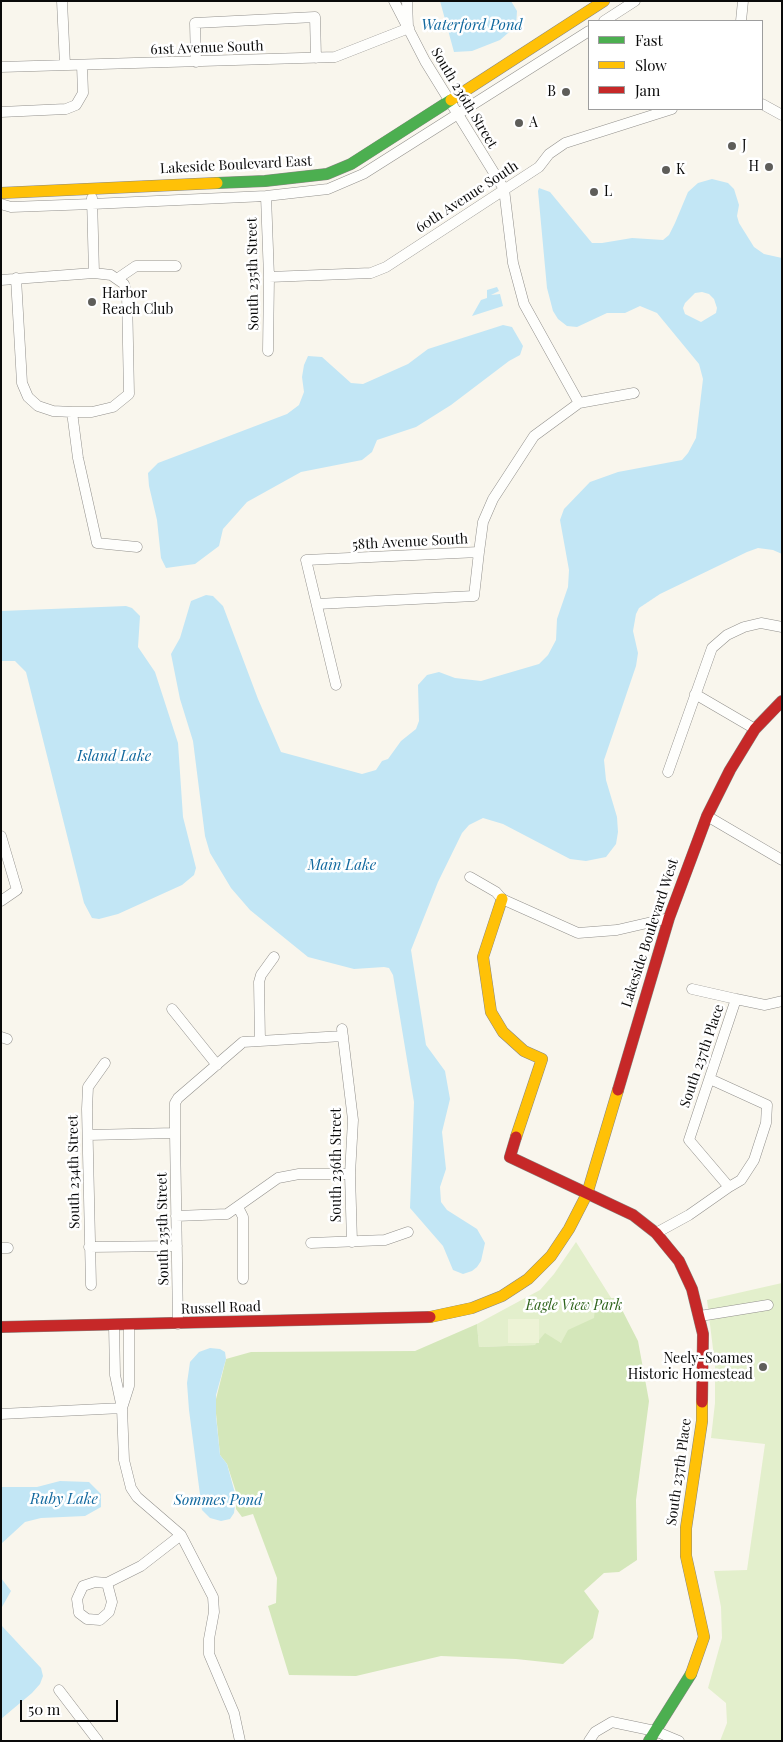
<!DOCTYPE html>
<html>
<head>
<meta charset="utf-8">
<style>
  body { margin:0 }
  #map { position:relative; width:783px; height:1742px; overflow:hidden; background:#f9f6ed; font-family:"Playfair Display",serif }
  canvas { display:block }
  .frame { position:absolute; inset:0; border:2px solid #0a0a0a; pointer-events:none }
  .legend { position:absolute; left:588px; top:20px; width:175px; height:90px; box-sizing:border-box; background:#fff; border:1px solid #9d9d9d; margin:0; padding:6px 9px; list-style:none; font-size:15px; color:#0a0a0a }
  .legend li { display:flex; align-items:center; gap:10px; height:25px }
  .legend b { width:25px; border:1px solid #9d9d9d }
  .scale { position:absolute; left:20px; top:1700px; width:98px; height:22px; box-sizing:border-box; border:2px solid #0a0a0a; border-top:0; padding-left:6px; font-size:15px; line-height:18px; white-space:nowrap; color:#0a0a0a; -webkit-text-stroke:4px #fff; paint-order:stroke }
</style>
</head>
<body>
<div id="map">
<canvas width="783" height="1742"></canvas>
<div class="frame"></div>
<ul class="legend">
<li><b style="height:6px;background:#4caf50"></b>Fast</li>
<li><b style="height:6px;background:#ffc107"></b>Slow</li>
<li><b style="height:6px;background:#c62828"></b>Jam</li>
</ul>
<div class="scale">50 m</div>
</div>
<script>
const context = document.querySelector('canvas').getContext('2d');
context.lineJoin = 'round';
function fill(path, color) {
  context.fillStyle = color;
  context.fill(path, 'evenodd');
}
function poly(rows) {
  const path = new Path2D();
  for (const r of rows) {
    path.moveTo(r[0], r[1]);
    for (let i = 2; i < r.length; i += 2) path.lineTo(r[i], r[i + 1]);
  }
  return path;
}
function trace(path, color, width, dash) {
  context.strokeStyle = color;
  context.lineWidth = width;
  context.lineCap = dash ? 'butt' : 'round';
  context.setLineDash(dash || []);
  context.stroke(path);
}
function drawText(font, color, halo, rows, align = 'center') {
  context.font = font + ' "Playfair Display",serif';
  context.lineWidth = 5;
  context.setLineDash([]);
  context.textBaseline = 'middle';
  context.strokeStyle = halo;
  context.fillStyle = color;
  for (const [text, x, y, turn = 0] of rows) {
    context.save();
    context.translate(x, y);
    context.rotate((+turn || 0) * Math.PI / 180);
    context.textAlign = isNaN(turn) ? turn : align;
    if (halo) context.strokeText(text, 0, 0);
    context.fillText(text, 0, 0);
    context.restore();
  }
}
fill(poly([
  [576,1242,635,1336,536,1345,479,1347,477,1324,540,1290,554,1274],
  [782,1283,782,1741,720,1741,727,1723,726,1703,708,1688,722,1638,721,1607,714,1571,747,1570,765,1444,711,1438,715,1403,715,1365,707,1300]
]), '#e3efcc');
fill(poly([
  [616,1298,638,1341,649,1401,636,1500,637,1560,619,1572,604,1573,584,1591,599,1611,593,1638,563,1664,516,1659,441,1656,356,1676,289,1675,268,1606,276,1603,277,1578,253,1514,242,1517,236,1509,236,1492,227,1464,220,1455,215,1403,226,1359,251,1352,415,1351,477,1324,479,1347,535,1345,545,1333,561,1343,568,1330,594,1318,596,1299]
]), '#d4e7ba');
fill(poly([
  [508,1319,539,1319,539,1343,508,1343]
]), '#edf3d6');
fill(poly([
  [440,1,511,1,517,11,516,26,500,40,472,51,454,52],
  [712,179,728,183,734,189,739,205,737,216,739,223,754,247,764,254,782,258,782,554,773,550,758,548,747,552,660,594,639,608,636,614,633,631,638,653,636,666,604,760,606,780,617,817,618,832,616,844,606,857,586,861,570,859,503,824,483,818,469,825,462,833,438,882,411,950,426,1045,445,1071,450,1099,442,1132,446,1169,440,1187,441,1202,447,1210,477,1229,485,1243,481,1261,477,1267,472,1271,463,1274,453,1270,443,1246,410,1208,414,1102,393,975,389,968,384,967,354,969,308,957,250,910,231,888,210,853,205,836,193,741,180,699,171,654,180,638,191,601,206,595,213,596,223,606,258,699,281,752,362,774,376,770,382,761,388,759,401,741,416,729,419,721,418,685,427,675,439,672,455,678,481,681,539,664,548,655,556,640,557,619,568,587,569,570,560,520,564,509,590,482,618,472,682,460,688,453,696,438,703,379,699,364,657,313,640,306,625,313,607,313,577,327,567,326,558,319,553,311,547,288,538,191,539,188,550,192,592,243,602,243,632,238,663,240,669,235,675,223,688,192,698,183],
  [702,292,709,294,714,299,717,308,716,313,701,322,685,314,683,308,685,303,695,293],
  [497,287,499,291,491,295,500,294,503,306,472,316,481,300,487,298,487,290],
  [503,325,512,327,523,346,520,355,509,361,451,405,416,427,377,440,372,452,362,460,301,472,247,502,223,529,219,546,195,564,166,568,161,558,157,520,149,486,148,473,158,463,287,414,299,405,304,392,302,377,304,365,308,356,322,357,351,383,363,384,408,364,428,349],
  [126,606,132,608,140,616,138,647,155,672,178,743,183,817,196,868,194,875,182,885,118,914,99,919,92,918,84,903,26,672,15,661,1,661,1,611],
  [210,1348,220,1349,225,1352,226,1359,216,1395,216,1416,220,1455,227,1464,236,1497,234,1513,230,1519,221,1521,210,1518,202,1510,189,1410,187,1383,190,1362,199,1352],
  [60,1481,89,1482,101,1494,101,1507,85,1516,41,1518,25,1522,1,1544,1,1487,37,1487],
  [1,1578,11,1591,2,1607,2,1626,41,1668,43,1676,40,1684,32,1693,1,1719]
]), '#c2e6f5');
const street = poly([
  [62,1,65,65],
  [394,1,425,61,504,189,513,263,524,304,579,403],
  [407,1,408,27],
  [604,21,635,1],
  [741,21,743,1],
  [196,62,195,23,315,17,316,58],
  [1,67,335,57,409,28],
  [762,104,782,115],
  [1,112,66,109,76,105,83,93,82,65],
  [266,196,269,277,268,351],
  [92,198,94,273],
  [1,204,11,207,92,204,266,196,328,189,363,174,589,31],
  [269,277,371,273,386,267,539,167,549,154,565,143,672,109],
  [16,278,22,383,28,397,38,406,53,411,72,412],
  [117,279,136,266,176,266],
  [1,280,94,273,111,275,124,284,127,294,129,394,113,407,92,412,72,412,78,458,97,543,137,547],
  [317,604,474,596,479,552],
  [336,685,306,560,479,552,483,522,493,499,534,436,579,403,634,393],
  [695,694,755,729],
  [668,772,712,648,727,635,744,627,761,623,782,627],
  [707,816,782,860],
  [1,836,17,890,1,901],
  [470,877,496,892,502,899,578,933,617,930,669,918],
  [692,989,736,999],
  [172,1009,217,1065],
  [342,1029,353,1120,350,1174,352,1242],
  [1,1037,7,1039],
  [260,1041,259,982,261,975,274,957],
  [710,1079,767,1105,766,1123,754,1160,741,1180,729,1187],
  [175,1133,178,1324],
  [88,1135,175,1133,175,1103,178,1098,243,1042,343,1036],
  [238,1207,243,1217,243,1279],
  [176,1216,227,1214,278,1178,299,1174,350,1174],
  [656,1233,689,1215,729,1187,689,1140,736,999,765,1005,782,1001],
  [311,1243,385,1240,408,1232],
  [89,1247,177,1246],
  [1,1248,8,1248],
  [91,1285,87,1109,88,1087,105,1063],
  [700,1316,768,1305],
  [114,1325,115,1375,122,1408,129,1386,129,1325],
  [1,1414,122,1408,124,1460,131,1488,137,1497,181,1535,213,1597,214,1612,209,1639,209,1654,234,1713,240,1741],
  [107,1583,112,1602,109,1612,100,1620,87,1619,79,1613,77,1599,83,1586,95,1582,107,1583,141,1566,181,1535],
  [59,1690,98,1741],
  [589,1741,595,1732,612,1722,655,1731,679,1741]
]);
const fast = poly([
  [217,183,265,181,327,174,351,164,451,100],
  [649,1741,691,1674]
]);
const slow = poly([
  [451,100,604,1],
  [1,193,217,183],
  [502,899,483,957,491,1012,503,1032,524,1051,542,1059,516,1137],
  [430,1317,472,1308,502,1296,528,1279,551,1256,569,1229,587,1194,618,1090],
  [691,1674,704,1637,686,1556,686,1528,702,1421,702,1402]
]);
const jam = poly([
  [618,1090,669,918,707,816,730,770,755,729,782,701],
  [516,1137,510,1157,633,1215,656,1233,679,1261,692,1289,703,1334,702,1402],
  [1,1327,430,1317]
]);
trace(street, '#92908c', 11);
trace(fast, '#888783', 12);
trace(slow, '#888783', 12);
trace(jam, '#888783', 12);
trace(street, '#fefefc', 10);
trace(fast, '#4caf50', 11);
trace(slow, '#ffc107', 11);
trace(jam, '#c62828', 11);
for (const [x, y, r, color] of [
  [566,92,5,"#5e5d59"],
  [519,123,5,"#5e5d59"],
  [732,146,5,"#5e5d59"],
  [769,167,5,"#5e5d59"],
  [666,170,5,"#5e5d59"],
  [594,192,5,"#5e5d59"],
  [92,302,5,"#5e5d59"],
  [763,1367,5,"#5e5d59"]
]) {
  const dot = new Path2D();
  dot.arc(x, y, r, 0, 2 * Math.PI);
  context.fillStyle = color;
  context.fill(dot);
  trace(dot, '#fff', 2);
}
drawText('14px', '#0a0a0a', '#fff', [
  ["61st Avenue South",207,48,-2],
  ["South 236th Street",464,98,59],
  ["Lakeside Boulevard East",236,165,-3],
  ["60th Avenue South",467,197,-33],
  ["South 235th Street",253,274,-91],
  ["58th Avenue South",410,542,-3],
  ["Lakeside Boulevard West",650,933,-72],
  ["South 237th Place",702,1056,-71],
  ["South 236th Street",337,1165,-90],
  ["South 234th Street",74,1172,-91],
  ["South 235th Street",163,1229,-91],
  ["Russell Road",221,1308,-2],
  ["South 237th Place",679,1472,-82]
]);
drawText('14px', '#0a0a0a', '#fff', [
  ["B",556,92,"right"],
  ["A",529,123],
  ["J",742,146],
  ["H",759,167,"right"],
  ["K",676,170],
  ["L",604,192],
  ["Harbor",102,294],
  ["Reach Club",102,310],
  ["Neely-Soames",753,1359,"right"],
  ["Historic Homestead",753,1375,"right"]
], 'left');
drawText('italic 14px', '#2d631a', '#fff', [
  ["Eagle View Park",574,1306]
]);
drawText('italic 15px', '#11689e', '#fff', [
  ["Waterford Pond",472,25],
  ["Island Lake",114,756],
  ["Main Lake",342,865],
  ["Ruby Lake",64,1499],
  ["Sommes Pond",218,1500]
]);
</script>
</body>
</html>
